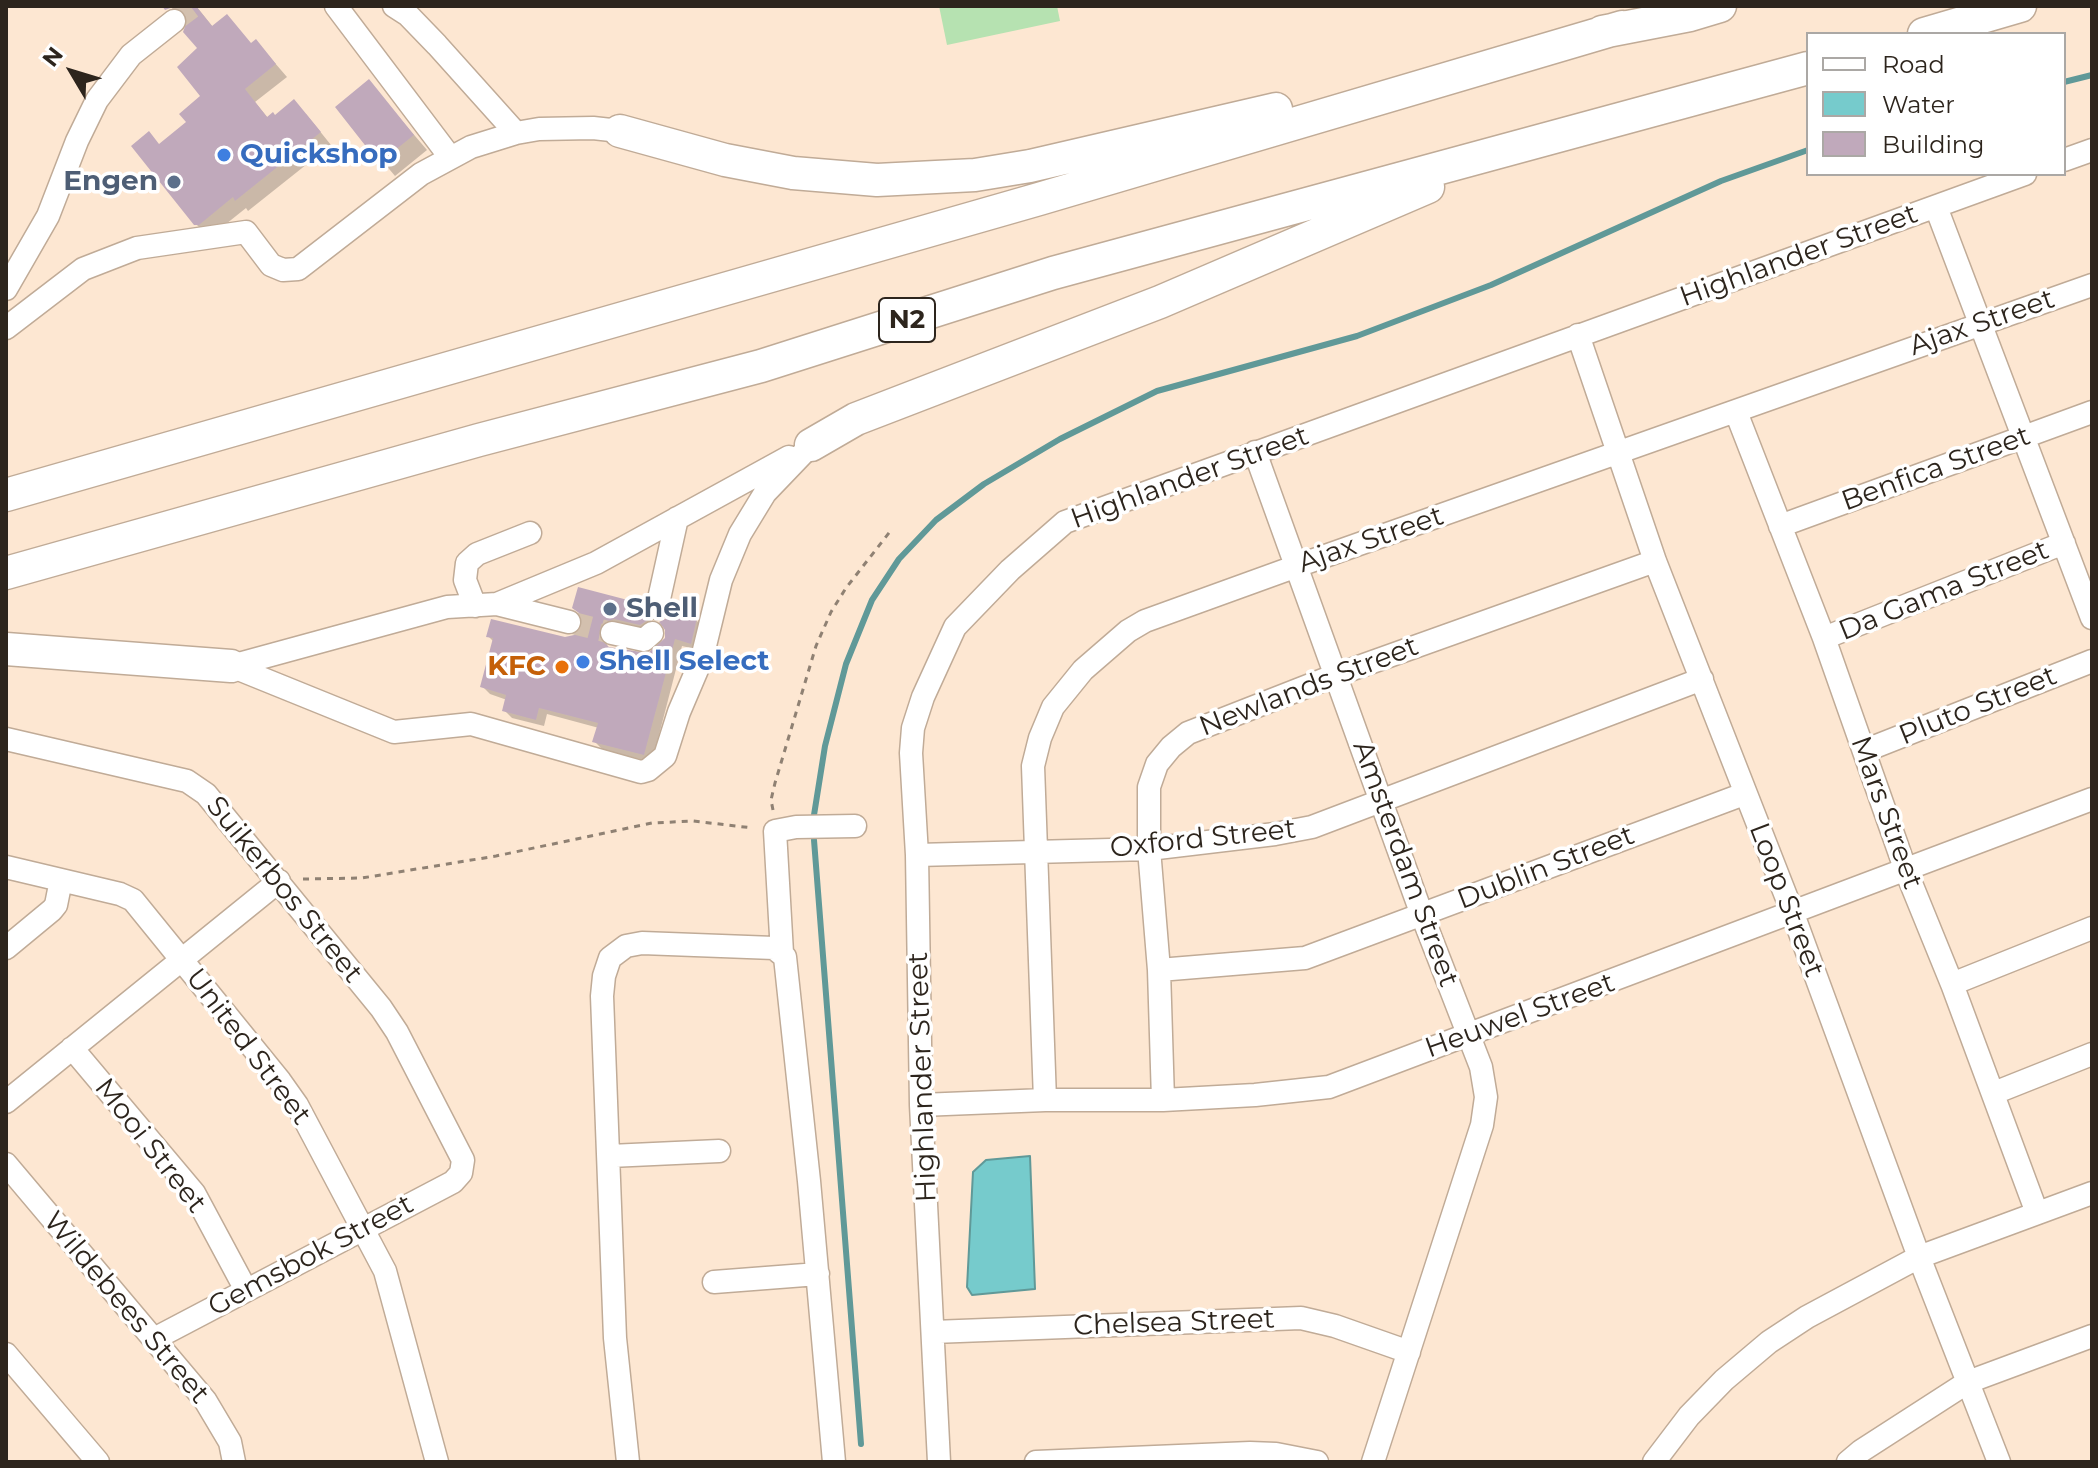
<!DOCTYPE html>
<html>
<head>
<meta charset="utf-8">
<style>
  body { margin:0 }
  #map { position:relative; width:2098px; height:1468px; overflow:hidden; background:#fde7d2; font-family:Montserrat,sans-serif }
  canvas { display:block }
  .frame { position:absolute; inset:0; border:8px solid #2d251d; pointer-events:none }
  .legend { position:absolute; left:1806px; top:32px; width:260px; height:144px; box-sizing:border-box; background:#fff; border:2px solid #aba8a5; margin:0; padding:10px 14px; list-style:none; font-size:24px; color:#2d251d }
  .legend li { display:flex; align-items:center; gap:16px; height:40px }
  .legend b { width:40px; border:2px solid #aba8a5 }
  .north { position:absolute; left:32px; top:32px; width:80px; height:80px; -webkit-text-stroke:6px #fff; paint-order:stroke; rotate:308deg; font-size:22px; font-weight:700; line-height:32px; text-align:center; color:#2d251d }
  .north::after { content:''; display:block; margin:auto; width:28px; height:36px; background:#2d251d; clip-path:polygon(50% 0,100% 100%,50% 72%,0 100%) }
</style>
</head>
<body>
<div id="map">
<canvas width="2098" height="1468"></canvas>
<div class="frame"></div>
<ul class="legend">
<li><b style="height:10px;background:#fff"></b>Road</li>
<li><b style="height:22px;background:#76cbcc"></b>Water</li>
<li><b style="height:22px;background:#c0a9bb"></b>Building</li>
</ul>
<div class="north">N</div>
</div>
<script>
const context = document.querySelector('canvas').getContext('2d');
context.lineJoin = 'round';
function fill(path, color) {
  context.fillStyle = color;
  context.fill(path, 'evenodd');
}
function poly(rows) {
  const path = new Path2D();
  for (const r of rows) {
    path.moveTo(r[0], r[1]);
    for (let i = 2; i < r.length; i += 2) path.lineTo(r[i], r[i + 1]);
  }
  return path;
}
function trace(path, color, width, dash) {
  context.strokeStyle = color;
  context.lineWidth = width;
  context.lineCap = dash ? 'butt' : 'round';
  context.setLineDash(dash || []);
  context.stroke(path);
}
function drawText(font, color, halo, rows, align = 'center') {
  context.font = font + ' Montserrat,sans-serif';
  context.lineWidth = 7;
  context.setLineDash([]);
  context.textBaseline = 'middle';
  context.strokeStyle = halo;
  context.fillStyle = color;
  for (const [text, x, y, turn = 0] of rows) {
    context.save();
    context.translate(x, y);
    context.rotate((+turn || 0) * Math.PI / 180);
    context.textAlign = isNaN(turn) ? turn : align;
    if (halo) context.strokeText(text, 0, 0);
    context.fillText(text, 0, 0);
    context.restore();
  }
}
fill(poly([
  [939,6,1057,6,1060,21,947,45]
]), '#b6e2b1');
const water = poly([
  [1030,1156,1035,1289,972,1295,967,1287,973,1172,986,1160,1030,1156]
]);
fill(water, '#76cbcc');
trace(water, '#609998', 2);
fill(poly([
  [175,6,196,6,213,27,252,45,256,41,287,77,255,102,268,118,306,114,331,145,248,211,246,208,211,236,208,236,196,224,160,146,188,122,203,97,199,48,189,19,183,19,172,9],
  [369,82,427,150,395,176,337,107],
  [642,606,651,614,651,623,656,628,605,640,608,647,642,656,654,653,696,620,704,628,699,650,682,646,652,762,603,750,595,742,599,728,547,714,544,726,512,718,504,710,507,700,490,694,482,686,494,642,488,636,565,639,575,637,585,625]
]), '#0003');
trace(poly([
  [2064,82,2092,75],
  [814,815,825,746,846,664,872,600,899,559,936,520,984,484,1060,439,1157,391,1357,336,1491,285,1721,181,1808,150],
  [814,840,861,1444]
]), '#609998', 6);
fill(poly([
  [162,6,196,6,212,26,227,14,251,43,256,39,276,64,245,89,267,117,273,112,275,115,294,99,321,132,235,201,233,197,199,225,194,225,131,146,149,131,159,144,186,122,179,114,200,96,177,67,197,48,183,32,188,18,180,8,173,7,165,10],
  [369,79,414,135,379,163,335,107],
  [578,587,643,604,644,613,649,619,640,625,614,619,601,624,599,638,609,647,648,653,665,638,665,630,659,622,667,618,671,611,697,618,691,644,675,639,644,755,592,742,598,723,539,708,536,720,502,711,506,695,480,687,493,638,486,637,491,619,565,637,574,635,583,625,579,613,572,608]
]), '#c0a9bb');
trace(poly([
  [174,21,194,6],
  [569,622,612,633]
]), '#d3c0ae', 22, [22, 11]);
const minor = poly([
  [336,6,450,157],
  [394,6,408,15,437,45,516,133],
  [2064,160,2092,150],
  [1936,207,2092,618],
  [6,289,48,216,77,141,97,100,131,55,174,21],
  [6,328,83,269,137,248,246,232,271,265,283,270,298,269,421,174,471,147,516,133,539,129,593,128,620,131],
  [1578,335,1655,561,1793,914,1919,1257,1999,1462],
  [1736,412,1824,638,1906,871,1952,984,2037,1213],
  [1255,452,1422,915,1481,1067,1486,1097,1482,1125,1373,1462],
  [1780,526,2092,412],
  [497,604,569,622],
  [475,606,465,580,467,563,477,554,530,533],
  [657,608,677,518],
  [612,633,644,640,652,633],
  [1824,638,2064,543],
  [231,666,394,732,471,724,641,772,648,770,665,756,679,712,702,658,721,580,740,534,765,493,811,445],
  [231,666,447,607,497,604,596,563,789,457],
  [6,739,187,781,206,794,381,1008,397,1032,463,1160,461,1173,453,1182,154,1339],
  [1864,751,2092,661],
  [917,855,1149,849,1275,834,1312,827,1702,679],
  [6,867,120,894,133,900,280,1081,297,1105,385,1271,437,1462],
  [6,948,52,910,56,905,61,880],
  [782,953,775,831,796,827,855,826],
  [1159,970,1305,958,1744,794],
  [1952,984,2092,928],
  [72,1048,194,1193,246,1290],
  [1994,1093,2092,1054],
  [1045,1100,1033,766,1040,738,1053,707,1083,670,1128,631,1145,621,1297,566,2092,285],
  [1163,1100,1159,970,1149,849,1149,787,1157,764,1171,747,1188,733,1336,675,1655,561],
  [6,1102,279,881],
  [921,1105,1045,1100,1163,1100,1255,1095,1329,1087,2092,799],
  [610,1156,719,1151],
  [6,1164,205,1400,230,1442,234,1462],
  [714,1282,818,1274],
  [933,1332,1301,1318,1335,1326,1409,1352],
  [6,1354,98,1462],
  [628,1462,615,1338,602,996,604,976,610,958,626,946,642,943,774,948,785,957,809,1181,834,1462],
  [939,1462,921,1105,917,855,911,753,913,728,923,697,955,627,1010,570,1065,522,2025,174],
  [1036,1462,1250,1453,1276,1454,1317,1462],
  [1654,1462,1689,1416,1724,1380,1769,1342,1807,1317,1919,1257,2092,1193],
  [1848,1462,1861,1451,1968,1382,2092,1336]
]);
const highway = poly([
  [1602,32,1690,15,1720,6],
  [1924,34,2020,6],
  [620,131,725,160,793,173,877,180,975,175,1030,166,1276,109],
  [811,445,856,419,1160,302,1428,187],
  [6,495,1039,199,1622,27],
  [6,573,479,440,761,366,1053,273,1808,68],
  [6,649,231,666]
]);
trace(minor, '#c0ab97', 25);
trace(highway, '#c0ab97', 35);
trace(poly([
  [773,810,771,800,775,783,816,646,831,612,846,588,892,529],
  [303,879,362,878,496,856,652,823,693,821,753,828]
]), '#8f8173', 3, [6, 6]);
trace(minor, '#fff', 22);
trace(highway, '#fff', 32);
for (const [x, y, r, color] of [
  [224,155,8,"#3f7fe0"],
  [174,182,8,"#5c6f8a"],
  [610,609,8,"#5c6f8a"],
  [583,662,8,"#3f7fe0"],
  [562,667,8,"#e8710a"]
]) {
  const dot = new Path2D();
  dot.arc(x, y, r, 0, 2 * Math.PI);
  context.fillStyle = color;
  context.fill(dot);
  trace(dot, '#fff', 3);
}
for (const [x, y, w] of [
  [907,320,56]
]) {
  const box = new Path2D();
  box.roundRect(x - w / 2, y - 22, w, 44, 6);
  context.fillStyle = '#fff';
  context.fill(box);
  trace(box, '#2d251d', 2);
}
drawText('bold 26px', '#2d251d', null, [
  ["N2",907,320]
]);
drawText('bold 28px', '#366cbe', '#fff', [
  ["Quickshop",240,155],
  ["Shell Select",599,662]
], 'left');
drawText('bold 28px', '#4e5e75', '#fff', [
  ["Engen",158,182],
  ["Shell",626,609,"left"]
], 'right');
drawText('28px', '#2d251d', '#fff', [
  ["Highlander Street",1799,256,-20],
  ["Ajax Street",1982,323,-19],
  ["Benfica Street",1936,469,-20],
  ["Highlander Street",1190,478,-20],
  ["Ajax Street",1371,540,-19],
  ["Da Gama Street",1944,591,-22],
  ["Newlands Street",1309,687,-21],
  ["Pluto Street",1978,706,-22],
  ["Mars Street",1886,813,70],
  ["Oxford Street",1203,839,-6],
  ["Amsterdam Street",1405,864,70],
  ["Dublin Street",1546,868,-21],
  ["Suikerbos Street",284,890,51],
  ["Loop Street",1786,900,69],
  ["Heuwel Street",1520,1016,-20],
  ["United Street",248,1047,53],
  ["Highlander Street",923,1077,-92],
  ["Mooi Street",150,1146,52],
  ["Gemsbok Street",311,1256,-28],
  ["Wildebees Street",126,1308,50],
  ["Chelsea Street",1174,1323,-2]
]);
drawText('bold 28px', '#c56008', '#fff', [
  ["KFC",546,667]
], 'right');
</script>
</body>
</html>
